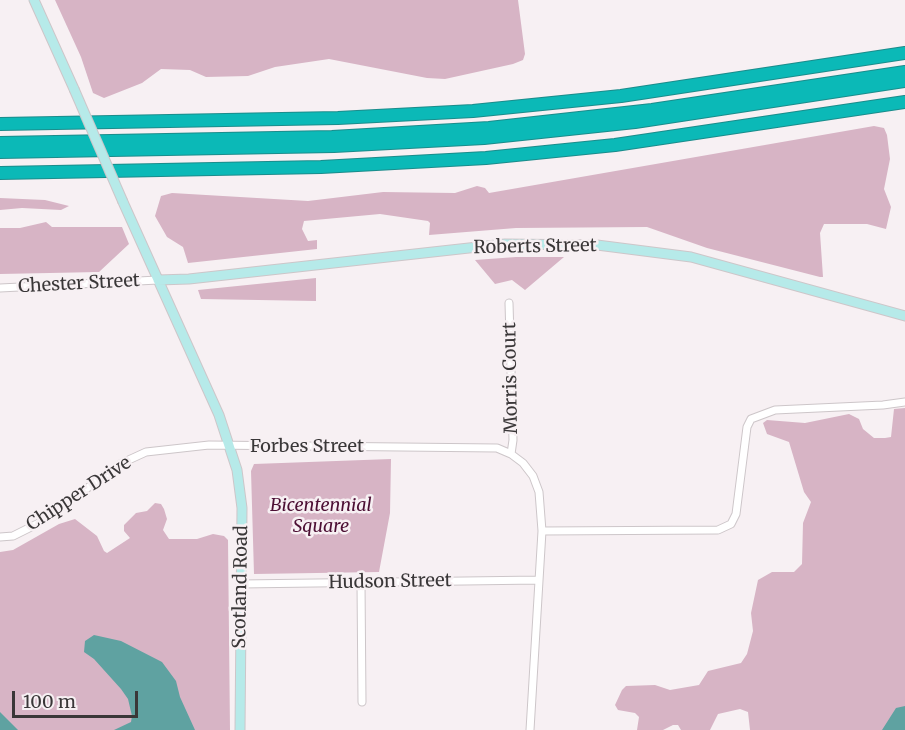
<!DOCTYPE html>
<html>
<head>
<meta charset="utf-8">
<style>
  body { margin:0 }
  #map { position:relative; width:905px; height:730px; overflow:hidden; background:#f7f0f3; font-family:Merriweather,serif }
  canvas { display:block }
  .scale { position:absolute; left:12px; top:691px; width:126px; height:27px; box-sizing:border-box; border:3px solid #3a3738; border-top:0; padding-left:8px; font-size:18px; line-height:21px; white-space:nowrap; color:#3a3738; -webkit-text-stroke:4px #f7f0f3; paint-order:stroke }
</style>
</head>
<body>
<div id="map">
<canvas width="905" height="730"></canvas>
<div class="scale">100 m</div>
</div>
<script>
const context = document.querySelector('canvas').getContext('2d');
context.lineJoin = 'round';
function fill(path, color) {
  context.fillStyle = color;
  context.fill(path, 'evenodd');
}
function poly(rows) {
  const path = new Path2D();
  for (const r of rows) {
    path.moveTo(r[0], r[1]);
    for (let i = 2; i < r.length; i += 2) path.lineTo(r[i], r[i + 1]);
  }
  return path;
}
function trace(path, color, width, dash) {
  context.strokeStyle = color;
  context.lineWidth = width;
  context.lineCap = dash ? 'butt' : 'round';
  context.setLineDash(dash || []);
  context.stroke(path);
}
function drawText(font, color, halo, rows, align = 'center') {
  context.font = font + ' Merriweather,serif';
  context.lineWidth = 5;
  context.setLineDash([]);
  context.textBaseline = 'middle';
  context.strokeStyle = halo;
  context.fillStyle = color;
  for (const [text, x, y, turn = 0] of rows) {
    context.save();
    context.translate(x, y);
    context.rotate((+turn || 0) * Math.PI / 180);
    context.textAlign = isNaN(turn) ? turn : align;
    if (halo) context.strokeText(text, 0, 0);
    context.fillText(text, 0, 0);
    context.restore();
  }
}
fill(poly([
  [55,0,518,0,525,54,523,60,513,64,445,79,427,78,329,59,275,67,248,76,206,77,190,70,161,69,142,83,104,98,93,93,81,57],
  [874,126,884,128,887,135,890,159,884,189,891,207,886,229,867,224,824,224,820,233,823,277,820,277,707,248,647,227,516,228,429,235,430,223,428,221,380,214,304,221,302,229,308,241,317,240,317,249,188,263,183,247,167,237,155,216,161,196,172,193,308,201,383,192,455,193,477,186,485,188,489,193],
  [0,198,45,200,69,206,61,210,22,208,0,210],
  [46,222,52,227,122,227,129,244,99,272,0,274,0,228,20,228],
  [516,257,564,257,525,290,512,280,495,284,475,260],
  [316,278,316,301,201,299,198,290],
  [905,408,905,730,750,730,748,712,740,709,718,714,710,730,681,730,678,725,673,725,663,730,637,730,639,717,635,713,618,710,615,705,622,690,626,686,655,685,670,690,699,685,708,671,741,663,747,654,753,631,751,613,758,580,772,572,794,572,802,564,803,523,811,502,804,492,789,442,767,434,763,423,767,420,805,423,849,414,859,419,863,429,874,438,885,438,891,437,894,409],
  [391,459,390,513,379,572,254,574,251,471,254,464],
  [155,503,161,504,164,509,167,519,163,530,169,539,197,539,213,534,224,536,228,540,230,730,0,730,0,552,13,550,59,524,75,519,97,536,104,551,107,553,130,538,124,531,124,525,136,513,147,511]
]), '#d7b4c5');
fill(poly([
  [94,635,121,641,162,662,176,681,180,697,195,730,114,730,131,722,132,716,128,699,121,689,94,659,84,652,85,641],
  [905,706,905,730,882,730,896,708],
  [0,712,18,730,0,730]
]), '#5fa2a1');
const minor = poly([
  [0,288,158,280],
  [509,303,513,440,511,454],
  [542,531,718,530,731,524,736,514,747,427,751,419,775,410,883,405,905,402],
  [0,537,13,536,39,523,122,463,146,452,209,445,497,448,511,454,523,463,533,476,539,492,542,531,530,730],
  [361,583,362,702],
  [241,584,539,580]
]);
const secondary = poly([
  [34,0,74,89],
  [123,202,219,415,237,470,242,508,240,730],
  [158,280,189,279,505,244,597,245,691,257,905,316]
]);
const motorway = poly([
  [0,124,338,118,473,111,621,96,905,53],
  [0,143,332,137,489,128,652,110,905,72],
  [0,152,334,146,484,138,635,122,905,81],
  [0,173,321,167,486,158,615,145,905,102]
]);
trace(minor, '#cdc6c9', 9);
trace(secondary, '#cdc6c9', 11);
trace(motorway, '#1b8c8b', 14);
trace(minor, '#fff', 7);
trace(secondary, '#b6eae9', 9);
trace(motorway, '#0bb9b7', 12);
const secondaryBridge = poly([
  [74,89,123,202]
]);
trace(secondaryBridge, '#cdc6c9', 11, []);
trace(secondaryBridge, '#b6eae9', 9);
drawText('18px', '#3a3738', '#f7f0f3', [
  ["Roberts Street",535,247,-1],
  ["Chester Street",79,284,-3],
  ["Morris Court",511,378,-91],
  ["Forbes Street",307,447],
  ["Chipper Drive",79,494,-33],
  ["Hudson Street",390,582,-1],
  ["Scotland Road",241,587,-89]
]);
drawText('italic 18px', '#4c0f34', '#f7f0f3', [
  ["Bicentennial",321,506],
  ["Square",321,527]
]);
</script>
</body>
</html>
